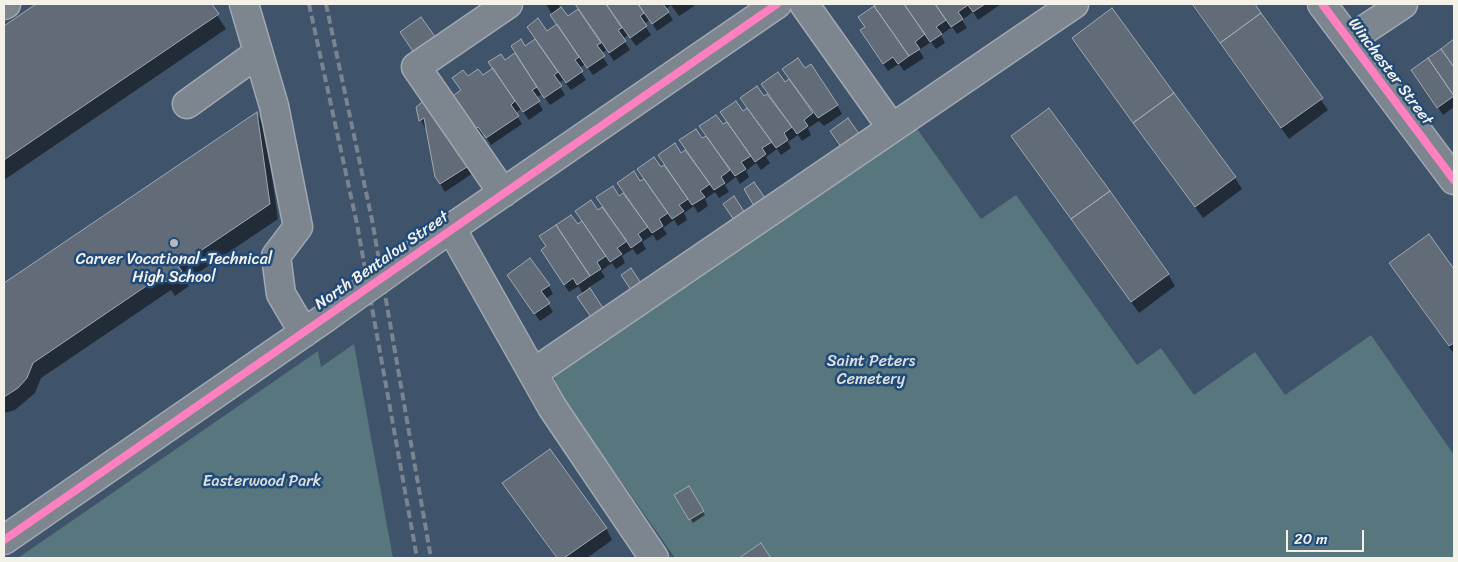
<!DOCTYPE html>
<html>
<head>
<meta charset="utf-8">
<style>
  body { margin:0 }
  #map { position:relative; width:1458px; height:562px; overflow:hidden; background:#3f536a; font-family:Sriracha,sans-serif }
  canvas { display:block }
  .frame { position:absolute; inset:0; border:5px solid #f4f1e8; pointer-events:none }
  .scale { position:absolute; left:1286px; top:530px; width:78px; height:22px; box-sizing:border-box; border:2px solid #f4f1e8; border-top:0; padding-left:6px; font-size:15px; line-height:18px; white-space:nowrap; color:#f4f1e8; -webkit-text-stroke:4px #1f4a7a; paint-order:stroke }
</style>
</head>
<body>
<div id="map">
<canvas width="1458" height="562"></canvas>
<div class="frame"></div>
<div class="scale">20 m</div>
</div>
<script>
const context = document.querySelector('canvas').getContext('2d');
context.lineJoin = 'round';
function fill(path, color) {
  context.fillStyle = color;
  context.fill(path, 'evenodd');
}
function poly(rows) {
  const path = new Path2D();
  for (const r of rows) {
    path.moveTo(r[0], r[1]);
    for (let i = 2; i < r.length; i += 2) path.lineTo(r[i], r[i + 1]);
  }
  return path;
}
function trace(path, color, width, dash) {
  context.strokeStyle = color;
  context.lineWidth = width;
  context.lineCap = dash ? 'butt' : 'round';
  context.setLineDash(dash || []);
  context.stroke(path);
}
function drawText(font, color, halo, rows, align = 'center') {
  context.font = font + ' Sriracha,sans-serif';
  context.lineWidth = 5;
  context.setLineDash([]);
  context.textBaseline = 'middle';
  context.strokeStyle = halo;
  context.fillStyle = color;
  for (const [text, x, y, turn = 0] of rows) {
    context.save();
    context.translate(x, y);
    context.rotate((+turn || 0) * Math.PI / 180);
    context.textAlign = isNaN(turn) ? turn : align;
    if (halo) context.strokeText(text, 0, 0);
    context.fillText(text, 0, 0);
    context.restore();
  }
}
fill(poly([
  [908,116,981,219,1016,195,1137,365,1161,348,1194,395,1255,352,1285,395,1371,335,1454,455,1454,558,675,558,558,391,554,376,559,365],
  [354,344,393,558,18,558,318,351,321,367]
]), '#57767d');
fill(poly([
  [38,4,210,4,226,29,4,180,4,27],
  [546,4,558,4,567,18,580,10,576,4,693,4,694,6,679,16,671,5,666,9,673,20,657,31,650,20,644,24,651,35,636,46,628,35,623,39,630,50,614,61,606,50,601,54,608,65,593,75,585,64,579,69,586,80,571,90,563,80,558,83,565,95,550,105,542,94,536,98,543,110,529,120,521,109,515,113,522,124,491,145,484,134,479,138,456,106,462,91,467,78,482,77,558,25],
  [879,4,895,4,896,6,900,4,1001,4,978,20,973,12,962,20,967,28,957,34,952,27,941,35,945,43,936,49,931,42,919,50,924,58,904,71,899,64,888,71,866,39,866,28,860,17],
  [1191,4,1253,4,1328,110,1289,139],
  [1073,38,1235,178,1242,189,1203,218],
  [1454,41,1454,107,1443,115,1413,70],
  [790,79,837,105,842,114,824,126,819,121,808,128,811,135,802,141,798,135,788,142,791,148,781,155,777,149,766,157,770,163,761,170,756,163,746,171,749,177,740,184,736,177,725,185,729,192,719,198,715,192,705,199,708,206,698,213,694,206,684,213,687,220,678,226,674,220,663,228,667,234,657,241,653,235,642,242,646,249,637,255,633,249,622,256,625,263,616,269,612,263,601,271,605,277,588,288,604,312,594,320,579,286,569,292,547,258,547,247,540,237,578,226,603,208,597,198,619,197,624,194,618,184,640,183],
  [425,102,473,173,445,192,436,177,427,127,425,128,421,120,417,107],
  [257,114,265,128,278,219,186,281,189,286,175,296,171,290,41,378,35,393,15,410,4,413,4,285],
  [1020,148,1168,274,1175,286,1139,313],
  [1429,235,1454,271,1454,354,1390,263],
  [513,283,549,286,553,294,545,299,553,312,540,321],
  [504,483,606,528,612,540,587,558,556,558],
  [688,488,705,515,693,523,676,496]
]), '#0007');
const building = poly([
  [36,4,212,4,219,14,4,160,4,26,36,4],
  [575,4,606,4,622,28,618,30,626,41,609,53,575,4],
  [606,4,638,4,644,13,640,16,647,26,630,38,606,4],
  [638,4,663,4,669,12,652,24,638,4],
  [877,4,904,4,925,34,915,42,920,49,909,56,874,6,877,4],
  [904,4,935,4,946,20,936,27,942,34,930,42,904,4],
  [935,4,967,4,968,5,958,12,963,19,951,27,935,4],
  [967,4,985,4,973,12,967,4],
  [1192,4,1255,4,1261,13,1220,43,1192,4],
  [874,6,909,56,898,64,893,57,883,64,860,30,865,27,858,17,874,6],
  [561,7,568,16,578,9,601,43,597,45,605,56,587,68,550,15,561,7],
  [1112,8,1174,93,1133,123,1072,38,1112,8],
  [1261,13,1323,98,1281,128,1220,43,1261,13],
  [421,17,436,38,414,53,400,32,421,17],
  [538,18,547,31,557,24,579,57,575,60,583,71,566,83,527,27,538,18],
  [521,39,525,46,535,39,558,72,554,75,562,86,544,98,511,46,521,39],
  [1454,39,1454,67,1441,49,1454,39],
  [1441,49,1454,67,1454,96,1428,58,1441,49],
  [515,53,537,87,532,90,540,101,523,112,488,62,501,54,505,60,515,53],
  [798,58,805,68,811,64,838,105,818,118,782,69,798,58],
  [1428,58,1454,96,1437,108,1411,70,1428,58],
  [493,68,515,101,511,105,519,116,486,138,478,127,474,130,450,98,461,90,452,78,463,70,468,76,478,69,483,75,493,68],
  [778,72,785,82,789,79,813,113,804,120,808,126,797,134,761,84,778,72],
  [757,86,764,96,767,94,792,127,784,133,788,140,776,148,740,98,757,86],
  [1174,93,1236,177,1195,207,1133,123,1174,93],
  [425,100,470,165,440,184,435,177,424,118,419,121,416,107,425,100],
  [736,101,743,111,747,108,772,142,762,148,766,154,755,162,720,112,736,101],
  [1049,108,1110,191,1071,219,1011,136,1049,108],
  [257,112,270,204,178,266,182,271,166,282,161,276,33,363,27,378,18,388,4,397,4,283,257,112],
  [716,115,723,124,727,122,751,156,741,162,746,169,735,176,699,126,716,115],
  [848,118,862,138,844,151,830,131,848,118],
  [696,129,702,138,706,136,730,170,721,177,725,183,714,190,679,140,696,129],
  [675,143,681,153,685,150,710,184,700,191,705,197,692,205,658,155,675,143],
  [654,157,661,167,664,165,688,199,679,205,684,211,672,219,637,169,654,157],
  [634,171,640,181,644,179,668,213,659,219,663,226,652,233,617,183,634,171],
  [754,182,765,198,754,206,744,189,754,182],
  [613,186,619,196,623,193,648,227,638,234,642,240,631,248,596,197,613,186],
  [1110,191,1169,274,1131,302,1071,219,1110,191],
  [734,196,745,213,734,220,723,204,734,196],
  [591,200,598,210,602,207,627,241,617,248,622,254,610,262,575,211,591,200],
  [571,215,578,224,582,221,606,256,597,262,601,269,590,276,556,225,571,215],
  [556,225,590,276,577,285,573,278,564,285,541,250,546,246,539,236,556,225],
  [1429,234,1454,269,1454,343,1449,346,1389,263,1429,234],
  [530,258,550,285,541,291,550,303,534,314,507,275,530,258],
  [631,268,643,286,633,293,621,275,631,268],
  [590,288,603,308,591,317,577,297,590,288],
  [550,449,607,528,564,558,557,558,502,483,550,449],
  [689,486,704,511,689,520,674,495,689,486],
  [761,543,771,558,739,558,761,543]
]);
fill(building, '#616c78');
trace(building, '#a0a9b2', 1);
const minor = poly([
  [244,4,274,106,298,227,276,256,281,294,304,333],
  [804,4,892,128],
  [1322,4,1454,180],
  [4,5,6,4],
  [1349,40,1403,4],
  [187,104,258,53],
  [503,193,416,67,508,4],
  [451,228,552,407,654,558],
  [434,240,777,4],
  [533,373,1074,4],
  [4,540,325,318]
]);
trace(minor, '#a0a9b2', 31);
trace(minor, '#7d868e', 28);
trace(poly([
  [309,4,357,224,417,558],
  [326,4,372,220,431,558]
]), '#7a848f', 4, [8, 4]);
const minorBridge = poly([
  [325,318,434,240]
]);
trace(minorBridge, '#a0a9b2', 31, []);
trace(minorBridge, '#7d868e', 28);
trace(poly([
  [1322,4,1454,180],
  [4,540,777,4]
]), '#ff80c0', 8);
for (const [x, y, r, color] of [
  [174,243,5,"#b5babc"]
]) {
  const dot = new Path2D();
  dot.arc(x, y, r, 0, 2 * Math.PI);
  context.fillStyle = color;
  context.fill(dot);
  trace(dot, '#1f4a7a', 2);
}
drawText('16px', '#f4f1e8', '#1f4a7a', [
  ["Winchester Street",1390,72,53],
  ["North Bentalou Street",382,261,-35]
]);
drawText('16px', '#f4f1e8', '#1f4a7a', [
  ["Carver Vocational-Technical",174,260],
  ["High School",174,278]
]);
drawText('16px', '#dddfd8', '#1f4a7a', [
  ["Saint Peters",871,362],
  ["Cemetery",871,380],
  ["Easterwood Park",262,482]
]);
</script>
</body>
</html>
